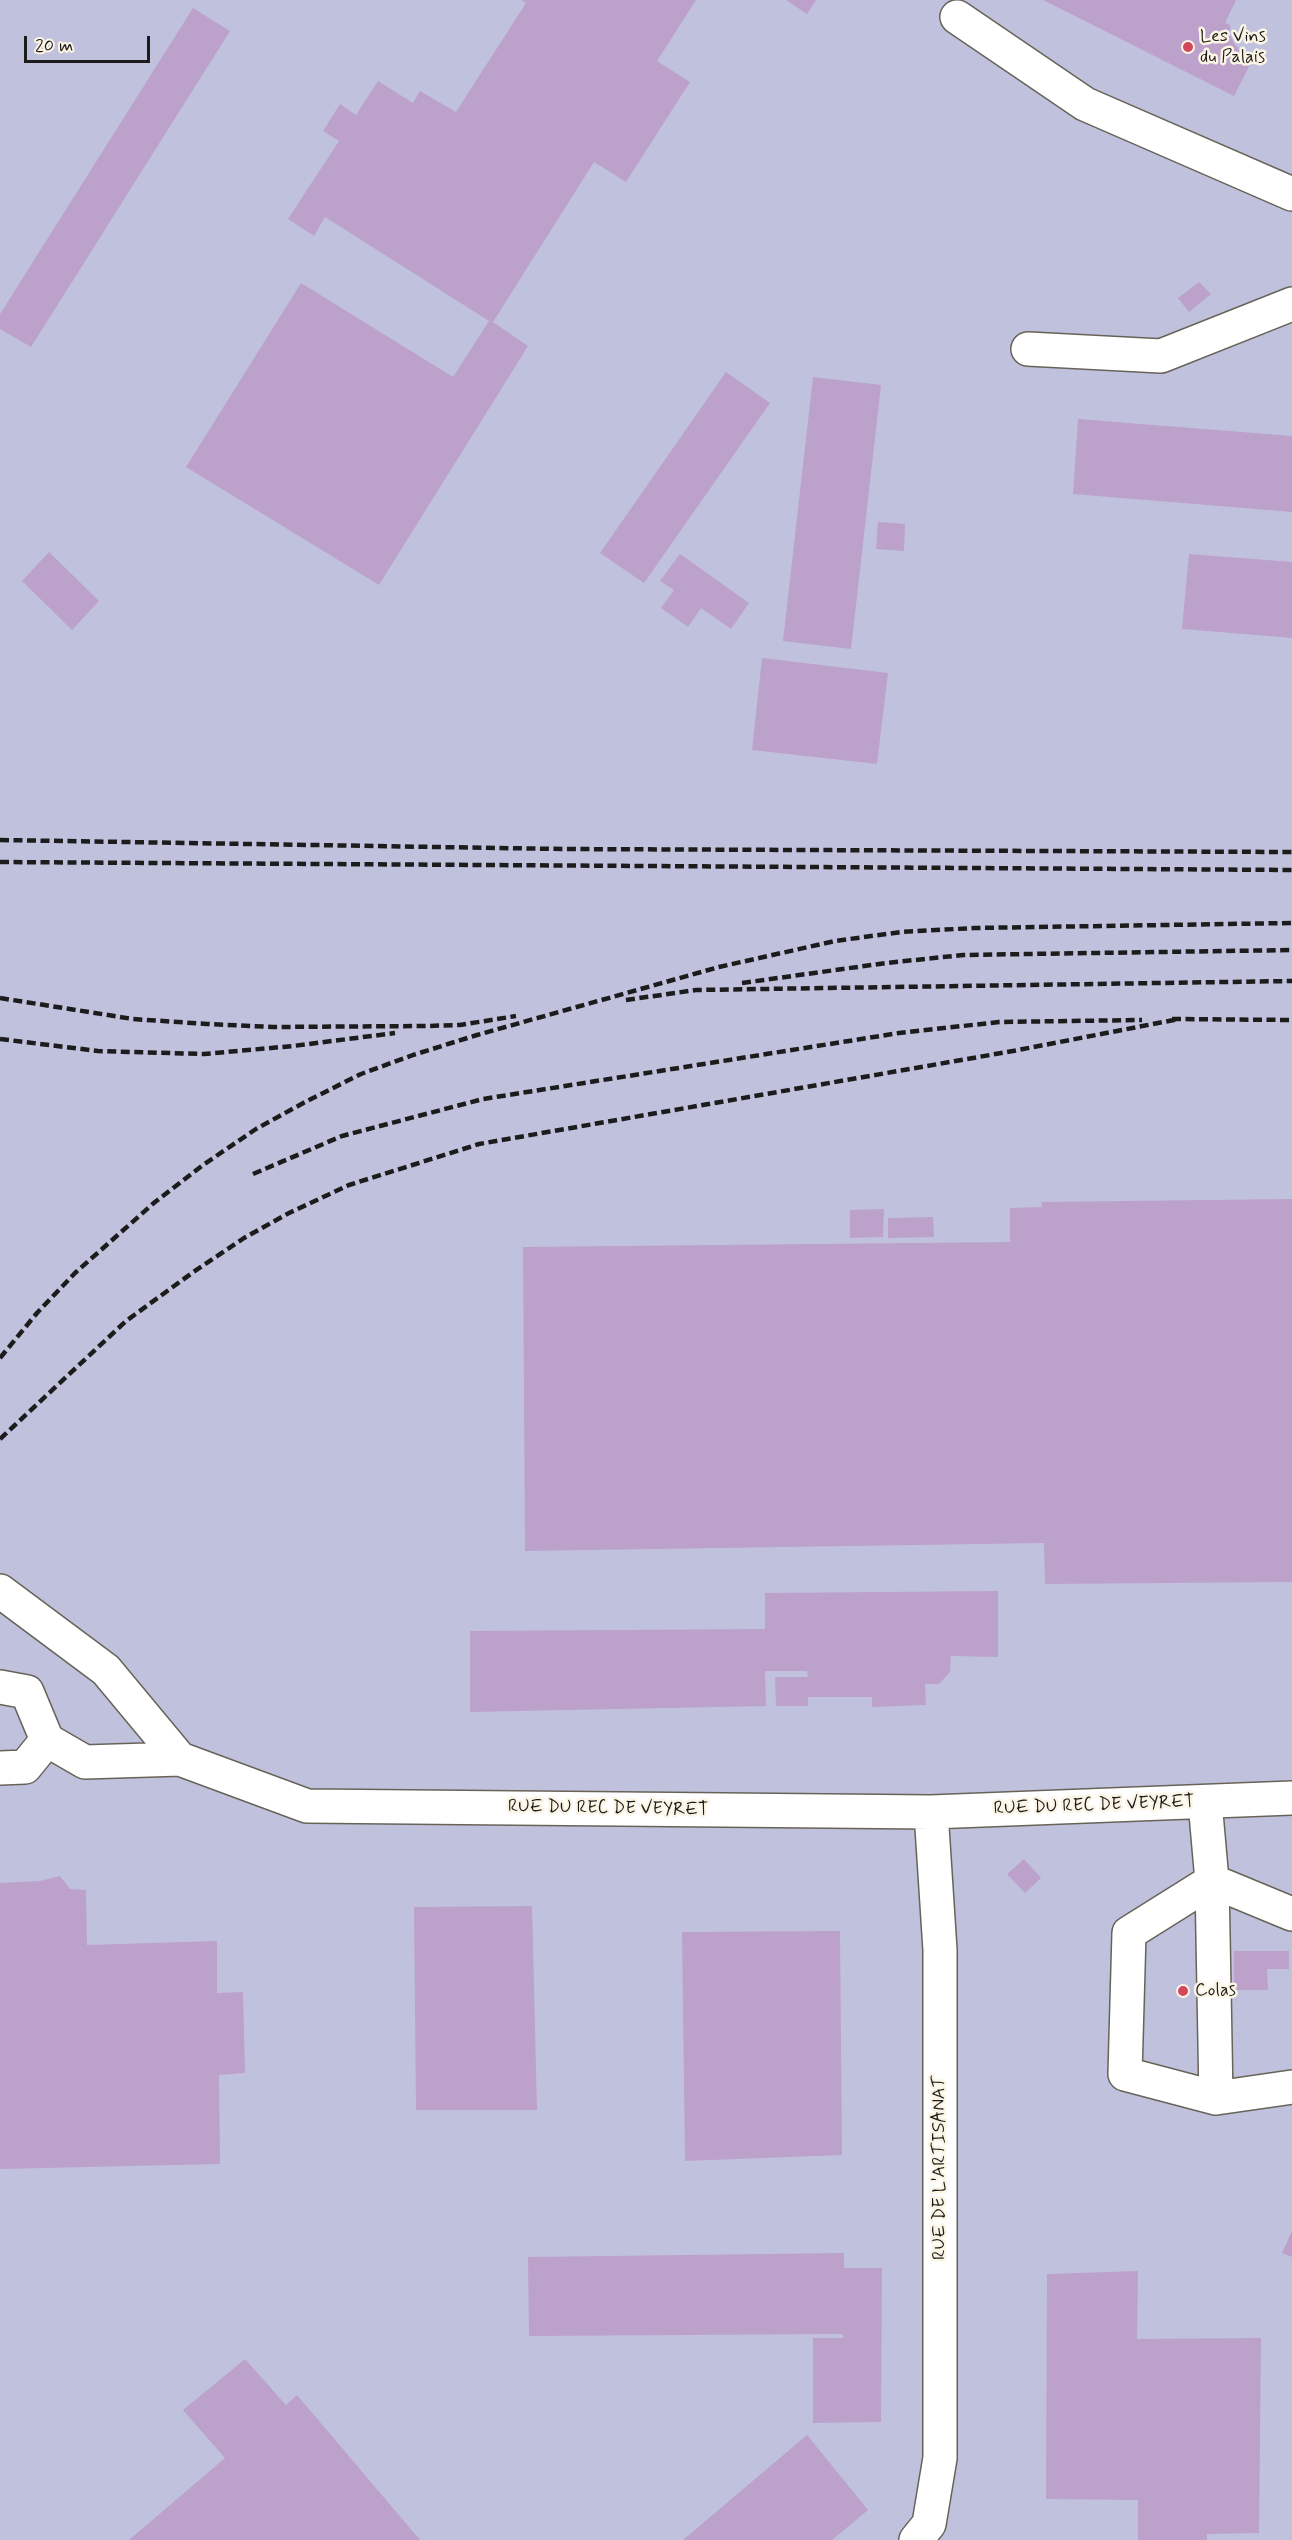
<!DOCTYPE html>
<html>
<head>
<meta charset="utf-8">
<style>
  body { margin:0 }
  #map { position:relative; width:1292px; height:2540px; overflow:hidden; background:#f1e6ca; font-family:Mynerve,sans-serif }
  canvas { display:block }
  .scale { position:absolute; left:24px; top:36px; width:126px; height:27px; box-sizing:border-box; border:3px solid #1c1c1c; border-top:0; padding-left:8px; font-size:18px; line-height:21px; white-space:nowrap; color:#1c1c1c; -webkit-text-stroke:4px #fcf5e5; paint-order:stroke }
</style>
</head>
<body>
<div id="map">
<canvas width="1292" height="2540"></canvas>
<div class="scale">20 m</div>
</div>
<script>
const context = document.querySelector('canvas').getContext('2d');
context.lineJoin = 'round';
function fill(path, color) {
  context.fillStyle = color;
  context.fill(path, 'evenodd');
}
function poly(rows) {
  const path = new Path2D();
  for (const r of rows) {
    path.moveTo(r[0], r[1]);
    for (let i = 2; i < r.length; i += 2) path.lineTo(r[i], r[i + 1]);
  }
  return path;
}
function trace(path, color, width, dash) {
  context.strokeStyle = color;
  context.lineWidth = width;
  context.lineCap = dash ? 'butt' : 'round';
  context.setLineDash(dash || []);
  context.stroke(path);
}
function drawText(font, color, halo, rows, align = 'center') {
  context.font = font + ' Mynerve,sans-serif';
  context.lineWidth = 5;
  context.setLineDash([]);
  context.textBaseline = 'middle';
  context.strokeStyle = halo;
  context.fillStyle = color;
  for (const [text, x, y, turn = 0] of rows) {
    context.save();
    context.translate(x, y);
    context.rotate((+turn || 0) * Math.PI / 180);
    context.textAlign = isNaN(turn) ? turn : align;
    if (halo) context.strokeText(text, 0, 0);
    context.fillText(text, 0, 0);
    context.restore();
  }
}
fill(poly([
  [0,0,1292,0,1292,2540,0,2540]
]), '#c0c2dd');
fill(poly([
  [521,0,696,0,657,61,690,82,626,182,594,162,493,322,528,346,379,585,186,467,301,283,453,377,489,321,325,217,314,236,288,219,339,141,323,131,340,104,356,115,378,81,413,103,420,91,456,112,526,3],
  [786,0,816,0,807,14],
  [1043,0,1236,0,1225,23,1230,25,1230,35,1234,43,1241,52,1253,59,1234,96],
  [193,8,230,31,31,347,0,329,0,314],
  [1199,282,1211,294,1189,312,1178,298],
  [726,372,770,403,644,583,600,553],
  [813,377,881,385,851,649,783,641],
  [1078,419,1292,436,1292,512,1073,494],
  [878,522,905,524,904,551,876,549],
  [49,552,99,601,72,630,22,581],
  [680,554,749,603,731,629,701,608,688,627,661,608,674,590,660,581],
  [1189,554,1292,562,1292,638,1182,629],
  [762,658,888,673,877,764,752,750],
  [1292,1199,1292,1582,1045,1584,1044,1543,525,1551,523,1247,1010,1242,1010,1208,1042,1207,1041,1202],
  [884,1209,883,1237,850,1238,850,1210],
  [933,1217,934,1237,888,1238,888,1218],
  [998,1591,998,1657,951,1656,950,1672,939,1684,925,1684,926,1705,872,1707,872,1697,808,1697,808,1706,776,1706,775,1677,808,1677,807,1671,765,1671,766,1706,470,1712,470,1631,765,1629,765,1593],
  [1024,1859,1041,1878,1025,1893,1007,1874],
  [60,1876,70,1889,86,1890,87,1945,217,1941,217,1993,243,1992,245,2073,219,2075,220,2164,0,2169,0,1883,40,1881],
  [532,1906,537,2110,416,2110,414,1907],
  [840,1931,842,2155,685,2161,682,1932],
  [1234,1951,1289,1951,1289,1969,1267,1969,1268,1990,1234,1990],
  [1292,2231,1292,2257,1282,2253],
  [844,2253,844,2268,882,2268,881,2422,813,2423,813,2338,844,2338,842,2334,529,2336,528,2257],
  [1138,2271,1137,2339,1261,2338,1259,2533,1207,2534,1207,2540,1138,2540,1138,2500,1046,2499,1047,2274],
  [245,2359,286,2405,297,2395,420,2540,129,2540,225,2458,183,2410],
  [807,2435,868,2510,832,2540,683,2540]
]), '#bca1cb');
const minor = poly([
  [957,17,1085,104,1292,194],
  [1028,349,1161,356,1292,304],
  [0,1591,106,1670,180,1759,307,1806,931,1812,1292,1798],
  [0,1687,27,1692,47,1740,85,1762,180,1759],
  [0,1768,25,1767,47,1740],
  [1205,1802,1212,1881,1216,2098],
  [1212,1881,1129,1933,1125,2074,1216,2098,1292,2087],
  [1212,1881,1292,1914],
  [916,2540,929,2524,940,2458,940,1950,931,1812]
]);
trace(minor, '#676359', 36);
trace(minor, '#fff', 33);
trace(poly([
  [0,840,562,849,1292,852],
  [0,862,1292,870],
  [742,983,886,963,963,955,1292,950],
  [0,998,133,1019,207,1024,273,1027,426,1026,460,1025,516,1016],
  [626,1000,696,990,1292,981],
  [1172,1019,1292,1020],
  [0,1039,98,1051,204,1054,293,1046,395,1033],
  [253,1174,342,1136,483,1099,899,1033,999,1022,1142,1020],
  [0,1358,37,1313,75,1273,155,1202,203,1165,256,1129,307,1101,361,1074,413,1055,477,1035,719,967,835,941,901,932,974,928,1292,923],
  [0,1439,126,1321,192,1273,244,1238,289,1213,349,1185,479,1144,1013,1051,1179,1019]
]), '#1c1c1c', 4.5, [9, 4.5]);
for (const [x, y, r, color] of [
  [1188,47,6,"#d1495b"],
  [1183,1991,6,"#d1495b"]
]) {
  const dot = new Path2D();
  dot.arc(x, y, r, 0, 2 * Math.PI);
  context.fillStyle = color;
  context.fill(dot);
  trace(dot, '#fcf5e5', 2);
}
drawText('18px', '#1c1c1c', '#fcf5e5', [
  ["Les Vins",1200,37],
  ["du Palais",1200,58],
  ["Colas",1195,1991]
], 'left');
drawText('18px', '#1c1c1c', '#fcf5e5', [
  ["RUE DU REC DE VEYRET",1094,1806,-2],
  ["RUE DU REC DE VEYRET",608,1809,1],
  ["RUE DE L'ARTISANAT",940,2168,-90]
]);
</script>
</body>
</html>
